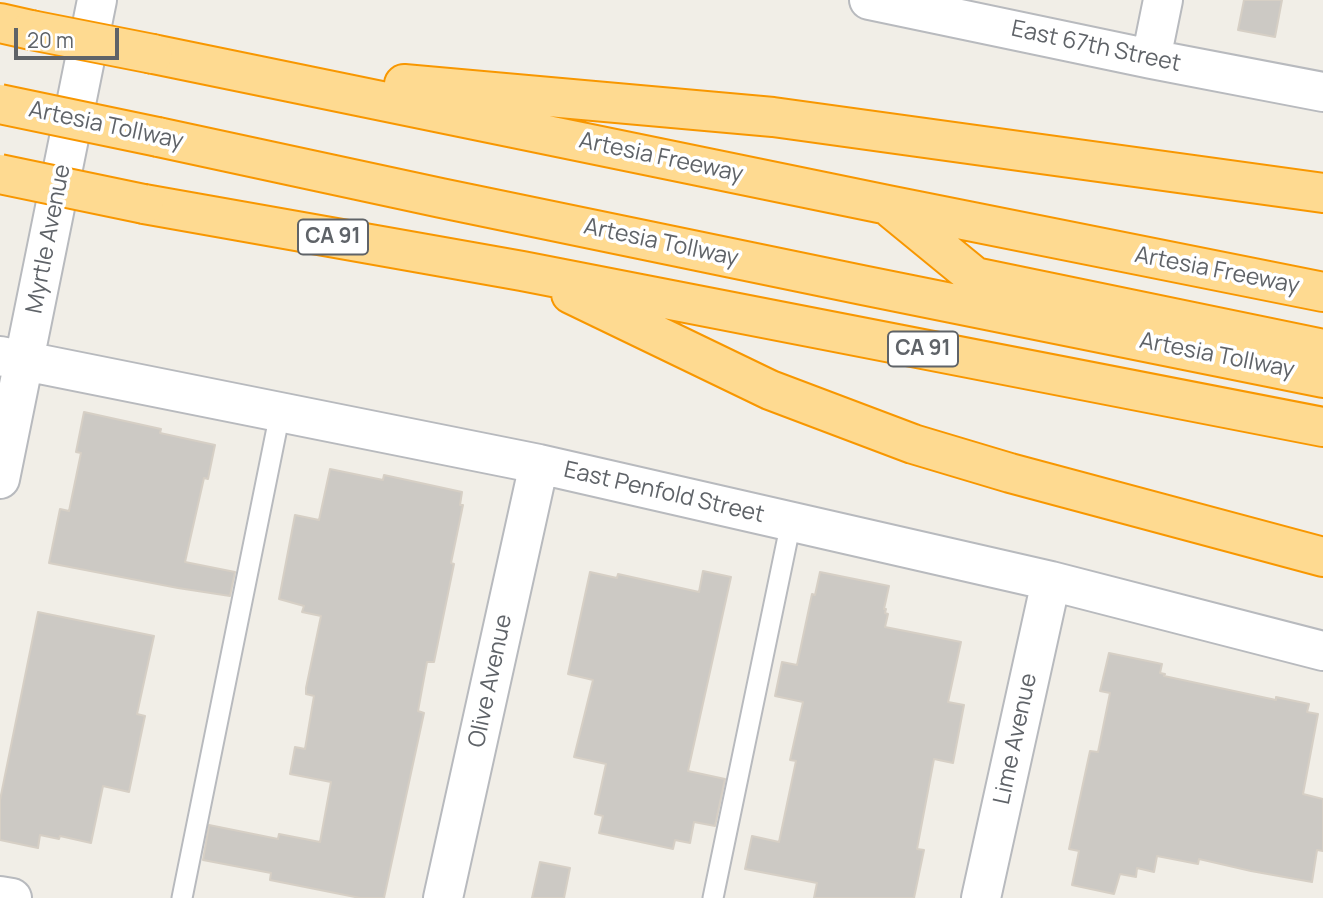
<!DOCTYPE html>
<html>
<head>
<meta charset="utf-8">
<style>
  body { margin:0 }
  #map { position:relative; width:1323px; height:898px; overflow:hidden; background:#f1eee7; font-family:Manrope,sans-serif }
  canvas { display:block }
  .scale { position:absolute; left:14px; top:28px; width:105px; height:32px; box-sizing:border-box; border:4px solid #5f6368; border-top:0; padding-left:9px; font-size:21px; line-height:24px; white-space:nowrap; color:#5f6368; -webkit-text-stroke:5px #fff; paint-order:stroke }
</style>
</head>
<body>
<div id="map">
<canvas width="1323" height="898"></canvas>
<div class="scale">20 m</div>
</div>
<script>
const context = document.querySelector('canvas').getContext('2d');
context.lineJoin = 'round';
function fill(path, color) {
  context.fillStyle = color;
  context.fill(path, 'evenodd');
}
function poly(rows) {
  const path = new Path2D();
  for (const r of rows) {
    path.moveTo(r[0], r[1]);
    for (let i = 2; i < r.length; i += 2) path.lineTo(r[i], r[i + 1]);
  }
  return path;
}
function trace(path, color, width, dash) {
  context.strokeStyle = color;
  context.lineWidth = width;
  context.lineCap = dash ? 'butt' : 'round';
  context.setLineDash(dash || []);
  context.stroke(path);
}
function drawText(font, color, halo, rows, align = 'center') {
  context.font = font + ' Manrope,sans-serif';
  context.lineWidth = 7;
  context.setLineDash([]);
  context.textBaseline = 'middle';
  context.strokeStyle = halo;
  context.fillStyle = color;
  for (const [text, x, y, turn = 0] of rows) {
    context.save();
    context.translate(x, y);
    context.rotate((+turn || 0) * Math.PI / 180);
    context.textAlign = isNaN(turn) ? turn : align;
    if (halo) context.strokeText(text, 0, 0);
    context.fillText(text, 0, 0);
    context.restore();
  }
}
const building = poly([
  [1244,0,1282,0,1275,37,1238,30,1244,0],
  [84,412,161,429,160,433,215,445,208,479,204,478,185,562,235,572,230,596,178,588,49,563,60,509,69,511,81,453,76,452,84,412],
  [330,469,383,480,384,475,462,492,460,505,463,505,451,563,454,564,434,662,427,662,418,711,424,713,384,898,360,898,270,880,271,873,203,860,209,825,278,839,279,834,320,842,331,782,290,774,295,747,305,749,314,696,306,694,306,688,321,616,302,612,304,606,279,599,295,515,319,520,330,469],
  [703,571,731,577,688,771,725,779,715,826,694,822,690,843,675,840,673,849,599,833,603,816,595,814,606,764,574,757,593,680,568,674,590,572,617,578,618,574,699,592,703,571],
  [820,572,889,586,884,609,886,609,885,613,888,614,885,627,961,642,948,702,964,705,953,763,934,759,917,849,924,850,914,898,814,898,817,883,745,869,752,836,779,842,796,761,790,760,803,702,775,696,782,662,797,665,812,594,815,595,820,572],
  [38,612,154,636,137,714,145,716,129,792,103,786,91,843,60,836,59,839,40,835,38,848,0,840,0,800,38,612],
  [1109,653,1162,664,1160,673,1165,674,1164,676,1276,700,1276,697,1309,704,1307,712,1318,714,1303,794,1323,799,1323,851,1317,850,1312,882,1251,871,1199,859,1198,864,1157,856,1154,872,1137,868,1136,877,1120,874,1114,894,1072,885,1079,851,1069,849,1090,751,1098,752,1110,693,1100,691,1109,653],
  [540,862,570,868,564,898,532,898,540,862]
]);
fill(building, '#ccc9c4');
trace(building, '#d6cfc5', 2);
const service = poly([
  [182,898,280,413],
  [713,898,791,522]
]);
const minor = poly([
  [869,0,1151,59,1323,92],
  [1151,59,1163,0],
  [0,356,539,464,1051,581,1323,651],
  [0,479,97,0],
  [443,898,539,464],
  [981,898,1051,581]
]);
const tertiary = poly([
  [0,896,12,898]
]);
const motorway = poly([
  [0,23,31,30],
  [153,54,888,205,1323,292],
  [404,84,773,117,1323,193],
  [158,137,441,198,862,285,1323,378],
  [144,204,522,271,1323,427],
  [892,209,975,277,1323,349],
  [571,294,770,390,913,444,1010,473,1323,557]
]);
trace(service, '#b8babe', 23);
trace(minor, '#b8babe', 42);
trace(tertiary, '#b8babe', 42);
trace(motorway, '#f89700', 42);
trace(service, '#fff', 19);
trace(minor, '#fff', 38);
trace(tertiary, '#fff', 38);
trace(motorway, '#feda91', 38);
const motorwayBridge = poly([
  [31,30,153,54],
  [0,104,158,137],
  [0,174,144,204]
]);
trace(motorwayBridge, '#f89700', 42, []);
trace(motorwayBridge, '#feda91', 38);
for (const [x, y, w] of [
  [333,237,70],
  [923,349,70]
]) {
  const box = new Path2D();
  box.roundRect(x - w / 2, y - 17.5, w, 35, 5);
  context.fillStyle = '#fff';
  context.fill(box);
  trace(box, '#5f6368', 2);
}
drawText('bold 21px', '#5f6368', null, [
  ["CA 91",333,237],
  ["CA 91",923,349]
]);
drawText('23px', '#5f6368', '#fff', [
  ["East 67th Street",1096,47,12],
  ["Artesia Tollway",106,126,12],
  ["Artesia Freeway",661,158,12],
  ["Myrtle Avenue",49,239,-79],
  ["Artesia Tollway",661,243,12],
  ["Artesia Freeway",1217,271,11],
  ["Artesia Tollway",1217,356,11],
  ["East Penfold Street",664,493,13],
  ["Olive Avenue",491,681,-78],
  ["Lime Avenue",1016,739,-78]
]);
</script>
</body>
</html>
